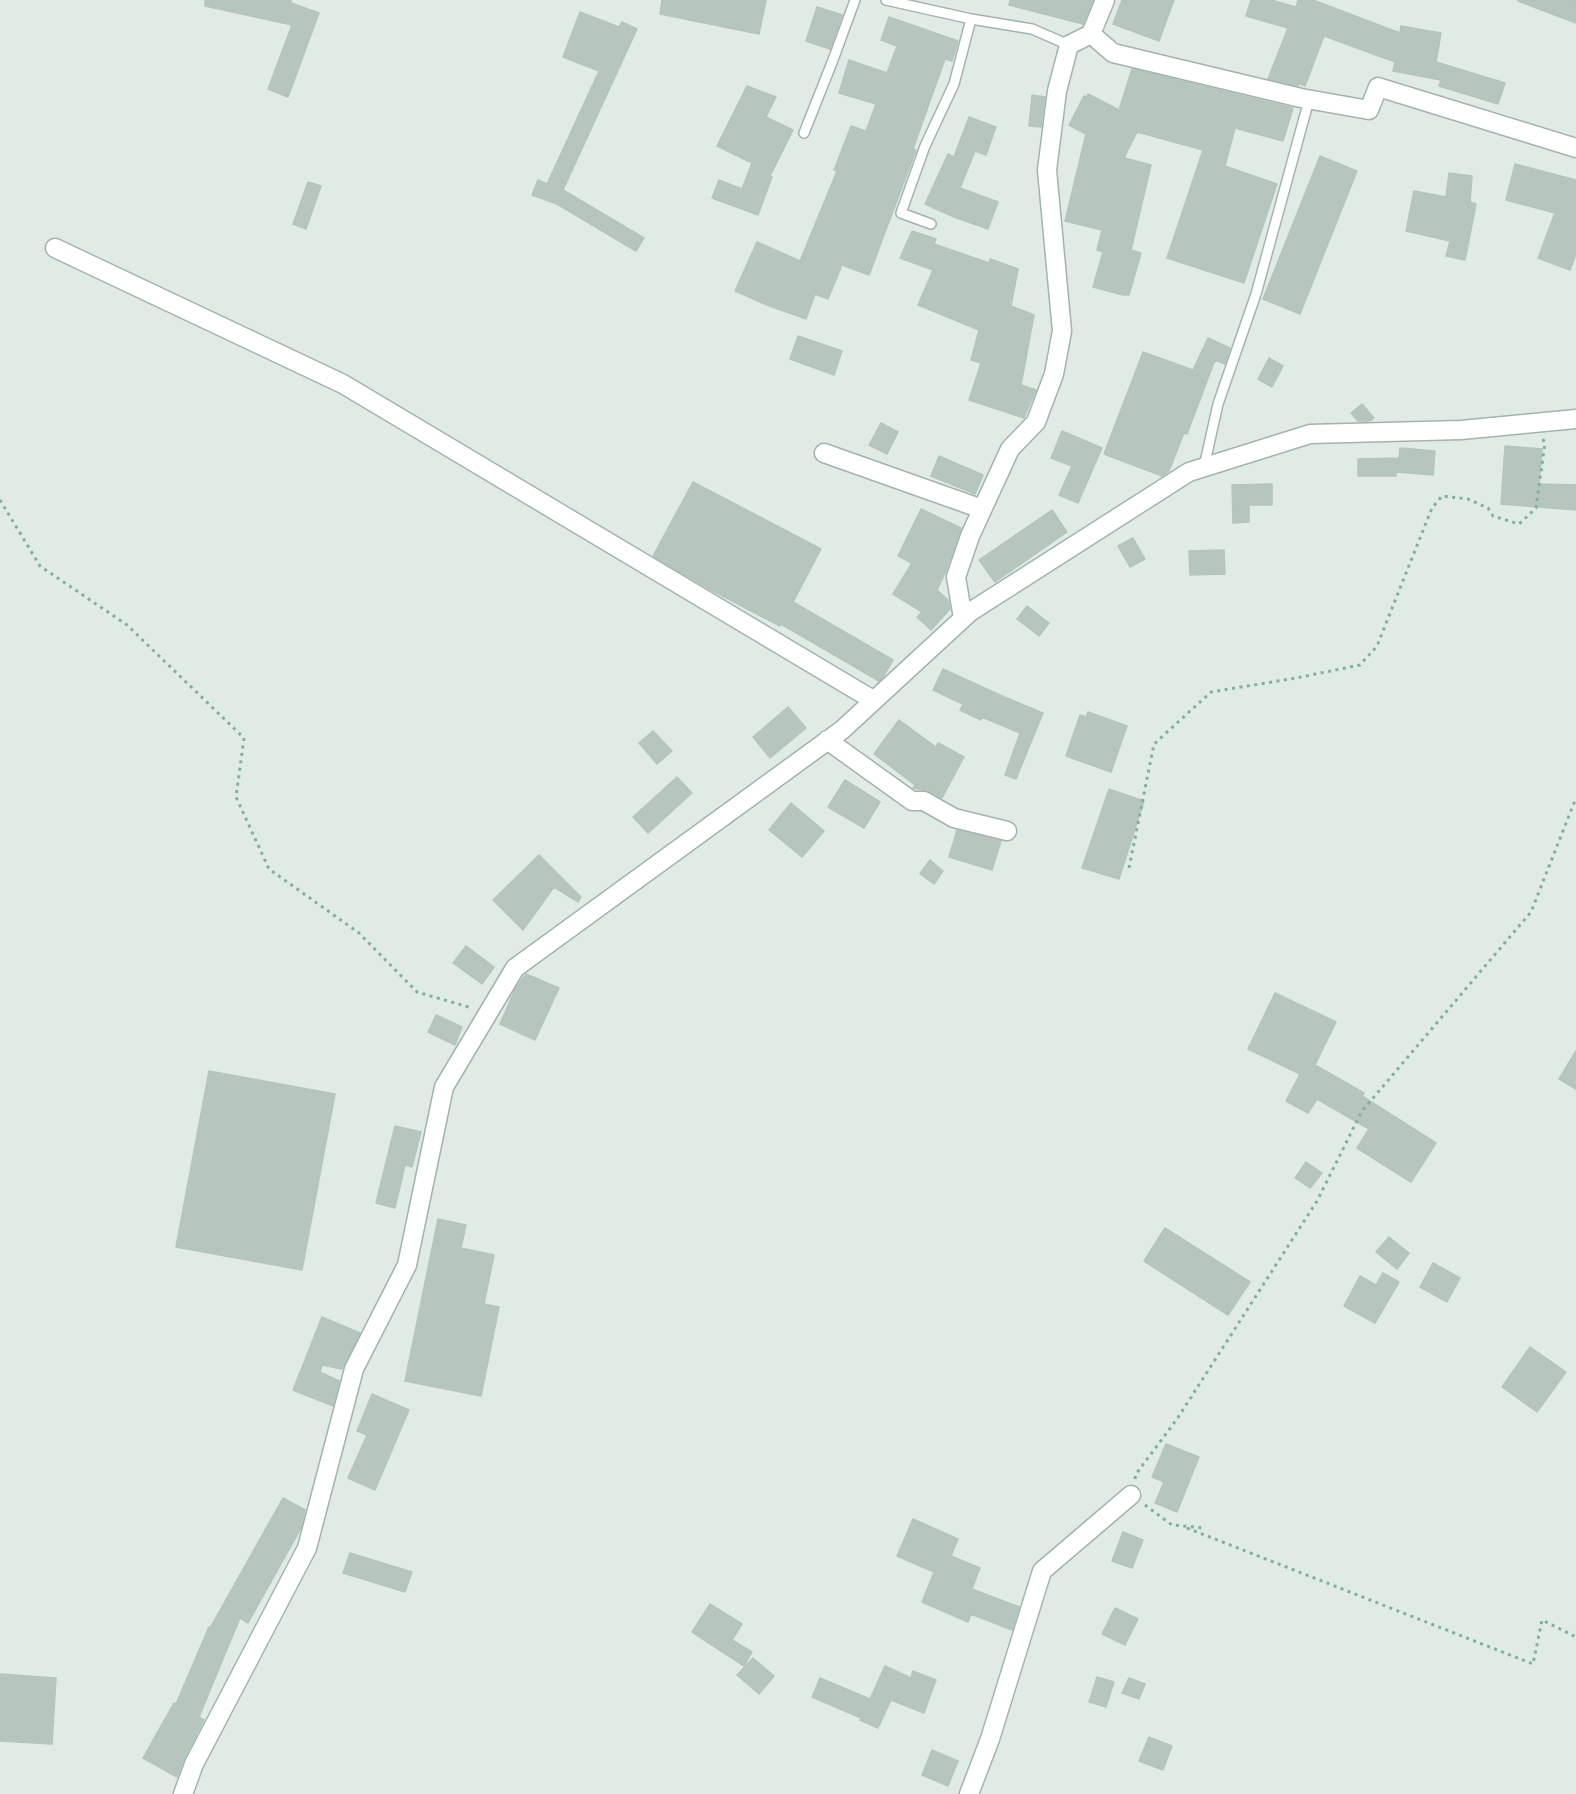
<!DOCTYPE html>
<html>
<head>
<meta charset="utf-8">
<style>
  body { margin:0 }
  canvas { display:block; background:#e1ebe6 }
</style>
</head>
<body>
<canvas width="1576" height="1794"></canvas>
<script>
const context = document.querySelector('canvas').getContext('2d');
context.lineJoin = 'round';
function fill(path, color) {
  context.fillStyle = color;
  context.fill(path, 'evenodd');
}
function poly(rows) {
  const path = new Path2D();
  for (const r of rows) {
    path.moveTo(r[0], r[1]);
    for (let i = 2; i < r.length; i += 2) path.lineTo(r[i], r[i + 1]);
  }
  return path;
}
function trace(path, color, width, dash) {
  context.strokeStyle = color;
  context.lineWidth = width;
  context.lineCap = dash ? 'butt' : 'round';
  context.setLineDash(dash || []);
  context.stroke(path);
}
const building = poly([
  [205,0,291,0,291,3,319,13,288,97,268,89,292,25,205,6,205,0],
  [662,0,766,0,759,34,660,14,662,0],
  [1010,0,1093,0,1083,24,1009,5,1010,0],
  [1122,0,1174,0,1159,41,1113,24,1122,0],
  [1251,0,1271,0,1296,7,1298,0,1313,0,1400,33,1401,26,1441,33,1436,62,1505,83,1498,104,1439,86,1441,80,1393,71,1395,62,1324,36,1305,86,1299,83,1298,86,1268,79,1288,28,1246,16,1251,0],
  [1519,0,1576,0,1576,23,1518,1,1519,0],
  [817,7,842,15,830,49,806,41,817,7],
  [580,12,619,27,622,22,637,29,563,190,644,238,636,251,557,204,532,195,538,180,547,184,599,71,563,57,580,12],
  [889,17,958,41,952,61,945,59,913,149,916,150,869,275,842,265,828,299,815,294,806,319,767,305,735,291,757,242,800,261,837,171,834,170,851,126,866,131,876,104,839,93,849,60,887,73,897,46,881,40,889,17],
  [1132,69,1293,108,1283,141,1235,128,1225,166,1277,184,1244,283,1167,258,1203,150,1137,132,1124,158,1151,165,1131,250,1141,253,1129,295,1123,295,1093,287,1103,252,1097,250,1102,230,1065,221,1086,134,1069,125,1084,96,1087,97,1088,94,1119,110,1132,69],
  [747,86,776,97,766,117,793,130,770,176,772,177,758,215,712,198,719,180,742,189,752,163,717,146,747,86],
  [1032,95,1045,97,1041,127,1029,126,1032,95],
  [969,117,996,127,986,155,975,151,960,188,998,202,988,229,954,217,925,204,948,154,954,157,969,117],
  [1320,156,1357,171,1300,314,1263,299,1320,156],
  [1515,164,1576,180,1576,254,1570,270,1538,258,1555,213,1506,200,1515,164],
  [1449,173,1472,176,1470,202,1476,204,1465,260,1446,256,1450,241,1406,231,1414,191,1446,197,1449,173],
  [308,182,321,186,306,229,293,224,308,182],
  [912,231,936,239,934,244,989,263,990,259,1018,269,1011,306,1034,315,1021,385,1036,390,1024,418,969,400,981,363,971,360,979,330,918,305,933,270,900,258,912,231],
  [798,336,842,351,834,375,790,359,798,336],
  [1208,338,1230,348,1225,364,1215,360,1187,434,1184,433,1169,471,1162,476,1104,454,1143,352,1193,370,1208,338],
  [1269,358,1283,366,1272,387,1258,379,1269,358],
  [1362,404,1374,418,1370,421,1358,421,1351,413,1362,404],
  [881,423,898,432,887,454,869,445,881,423],
  [1062,431,1102,448,1078,503,1059,495,1072,466,1051,458,1062,431],
  [1505,446,1542,449,1539,484,1576,485,1576,510,1501,504,1505,446],
  [1400,448,1435,451,1433,475,1396,472,1396,476,1358,476,1358,459,1399,458,1400,448],
  [939,456,983,475,975,494,931,476,939,456],
  [693,482,821,549,793,602,893,660,883,677,879,681,781,624,780,626,713,591,653,556,693,482],
  [1272,484,1272,505,1249,505,1249,522,1233,523,1232,485,1272,484],
  [921,509,961,528,946,571,937,590,948,600,950,609,931,630,917,617,922,612,893,594,912,563,898,556,921,509],
  [1052,510,1067,532,995,582,979,560,1052,510],
  [1133,538,1145,559,1130,567,1118,546,1133,538],
  [1224,550,1225,574,1190,575,1189,551,1224,550],
  [1027,606,1049,623,1039,636,1017,619,1027,606],
  [943,669,1002,696,1043,713,1016,779,1005,775,1020,733,982,717,981,720,960,710,963,704,933,690,943,669],
  [788,707,806,728,770,758,753,737,788,707],
  [1088,712,1127,726,1111,772,1066,756,1080,715,1086,717,1088,712],
  [899,720,936,747,938,743,964,757,942,798,929,791,913,788,915,785,874,754,899,720],
  [653,731,672,751,657,764,639,743,653,731],
  [677,777,692,793,648,833,633,817,677,777],
  [845,780,880,802,864,828,828,807,845,780],
  [1109,789,1144,801,1119,879,1082,868,1109,789],
  [791,803,824,831,802,857,769,830,791,803],
  [957,830,1001,841,992,870,949,857,957,830],
  [539,855,581,897,578,902,554,887,523,930,493,900,539,855],
  [930,860,943,871,934,884,920,874,930,860],
  [466,946,494,967,482,984,453,963,466,946],
  [526,974,559,988,535,1040,500,1024,515,989,526,974],
  [1275,993,1336,1022,1315,1065,1364,1093,1362,1096,1436,1143,1411,1182,1357,1148,1369,1129,1317,1099,1308,1113,1286,1101,1300,1074,1248,1049,1275,993],
  [436,1015,462,1027,455,1045,428,1032,436,1015],
  [1576,1051,1576,1089,1559,1079,1576,1051],
  [209,1071,335,1094,302,1270,176,1247,209,1071],
  [395,1126,421,1132,412,1167,405,1165,395,1208,376,1203,395,1126],
  [1306,1162,1322,1173,1310,1188,1295,1178,1306,1162],
  [438,1219,466,1225,461,1248,494,1255,484,1304,499,1307,481,1396,405,1381,438,1219],
  [1165,1228,1250,1282,1228,1315,1144,1261,1165,1228],
  [1389,1237,1409,1253,1397,1269,1376,1252,1389,1237],
  [1433,1263,1460,1278,1447,1302,1420,1287,1433,1263],
  [1383,1273,1399,1282,1375,1323,1344,1306,1360,1276,1376,1285,1383,1273],
  [322,1317,360,1333,342,1369,322,1365,320,1372,339,1381,333,1406,293,1390,322,1317],
  [1530,1347,1566,1372,1537,1412,1502,1387,1530,1347],
  [372,1394,409,1410,375,1490,348,1478,367,1435,357,1431,372,1394],
  [1166,1444,1199,1457,1177,1512,1155,1503,1164,1482,1152,1477,1166,1444],
  [283,1498,305,1510,301,1528,248,1623,240,1618,199,1717,204,1720,184,1759,177,1777,143,1758,174,1703,176,1704,209,1627,210,1628,283,1498],
  [913,1519,958,1539,951,1556,980,1568,972,1589,1019,1607,1012,1630,971,1614,968,1622,922,1602,934,1572,897,1556,913,1519],
  [1123,1532,1143,1540,1132,1568,1112,1561,1123,1532],
  [350,1553,412,1572,405,1592,343,1573,350,1553],
  [710,1604,742,1624,732,1640,752,1652,744,1666,692,1632,710,1604],
  [1115,1608,1138,1619,1125,1645,1102,1634,1115,1608],
  [753,1658,774,1676,759,1694,737,1675,753,1658],
  [885,1666,911,1678,913,1671,936,1680,924,1713,891,1700,878,1728,860,1720,861,1718,812,1697,820,1678,870,1699,885,1666],
  [0,1674,56,1678,52,1744,0,1741,0,1674],
  [1097,1677,1114,1682,1106,1707,1089,1702,1097,1677],
  [1129,1678,1145,1684,1139,1699,1122,1693,1129,1678],
  [1149,1737,1172,1746,1163,1770,1139,1761,1149,1737],
  [932,1750,958,1761,948,1786,922,1775,932,1750]
]);
fill(building, '#b6c6bf');
trace(building, '#b3c5bd', 1.5);
const service = poly([
  [886,0,971,19,1032,29,1069,45],
  [804,133,833,60,855,0],
  [931,224,901,213,925,146,954,84,971,19],
  [1204,467,1218,404,1256,294,1309,100]
]);
const minor = poly([
  [1105,0,1091,34,1113,53,1301,98,1369,110,1378,87,1576,148],
  [55,248,343,384,873,700],
  [824,453,982,509],
  [963,618,956,577,970,536,1010,449,1036,422,1054,374,1062,331,1047,170,1057,91,1069,45,1091,34],
  [827,740,912,801,924,801,954,818,1007,831],
  [183,1794,194,1764,307,1548,354,1369,407,1265,444,1087,515,968,842,730,970,612,1189,472,1310,434,1461,430,1576,419],
  [969,1794,990,1739,1042,1571,1131,1495]
]);
trace(service, '#a4b3ad', 12);
trace(minor, '#a4b3ad', 21);
trace(poly([
  [0,500,40,566,127,625,244,738,236,797,269,869,359,933,417,992,472,1008],
  [1129,868,1154,744,1211,692,1296,678,1360,665,1377,646,1432,508,1442,496,1468,499,1488,508,1493,516,1519,524,1536,508,1545,443,1542,438],
  [1135,1479,1136,1474,1177,1419,1317,1201,1362,1111,1531,912,1576,798],
  [1145,1505,1172,1525,1205,1528],
  [1187,1528,1533,1664,1542,1620,1576,1637]
]), '#81ae9f', 3, [3, 4.5]);
trace(service, '#fff', 9);
trace(minor, '#fff', 18);
</script>
</body>
</html>
